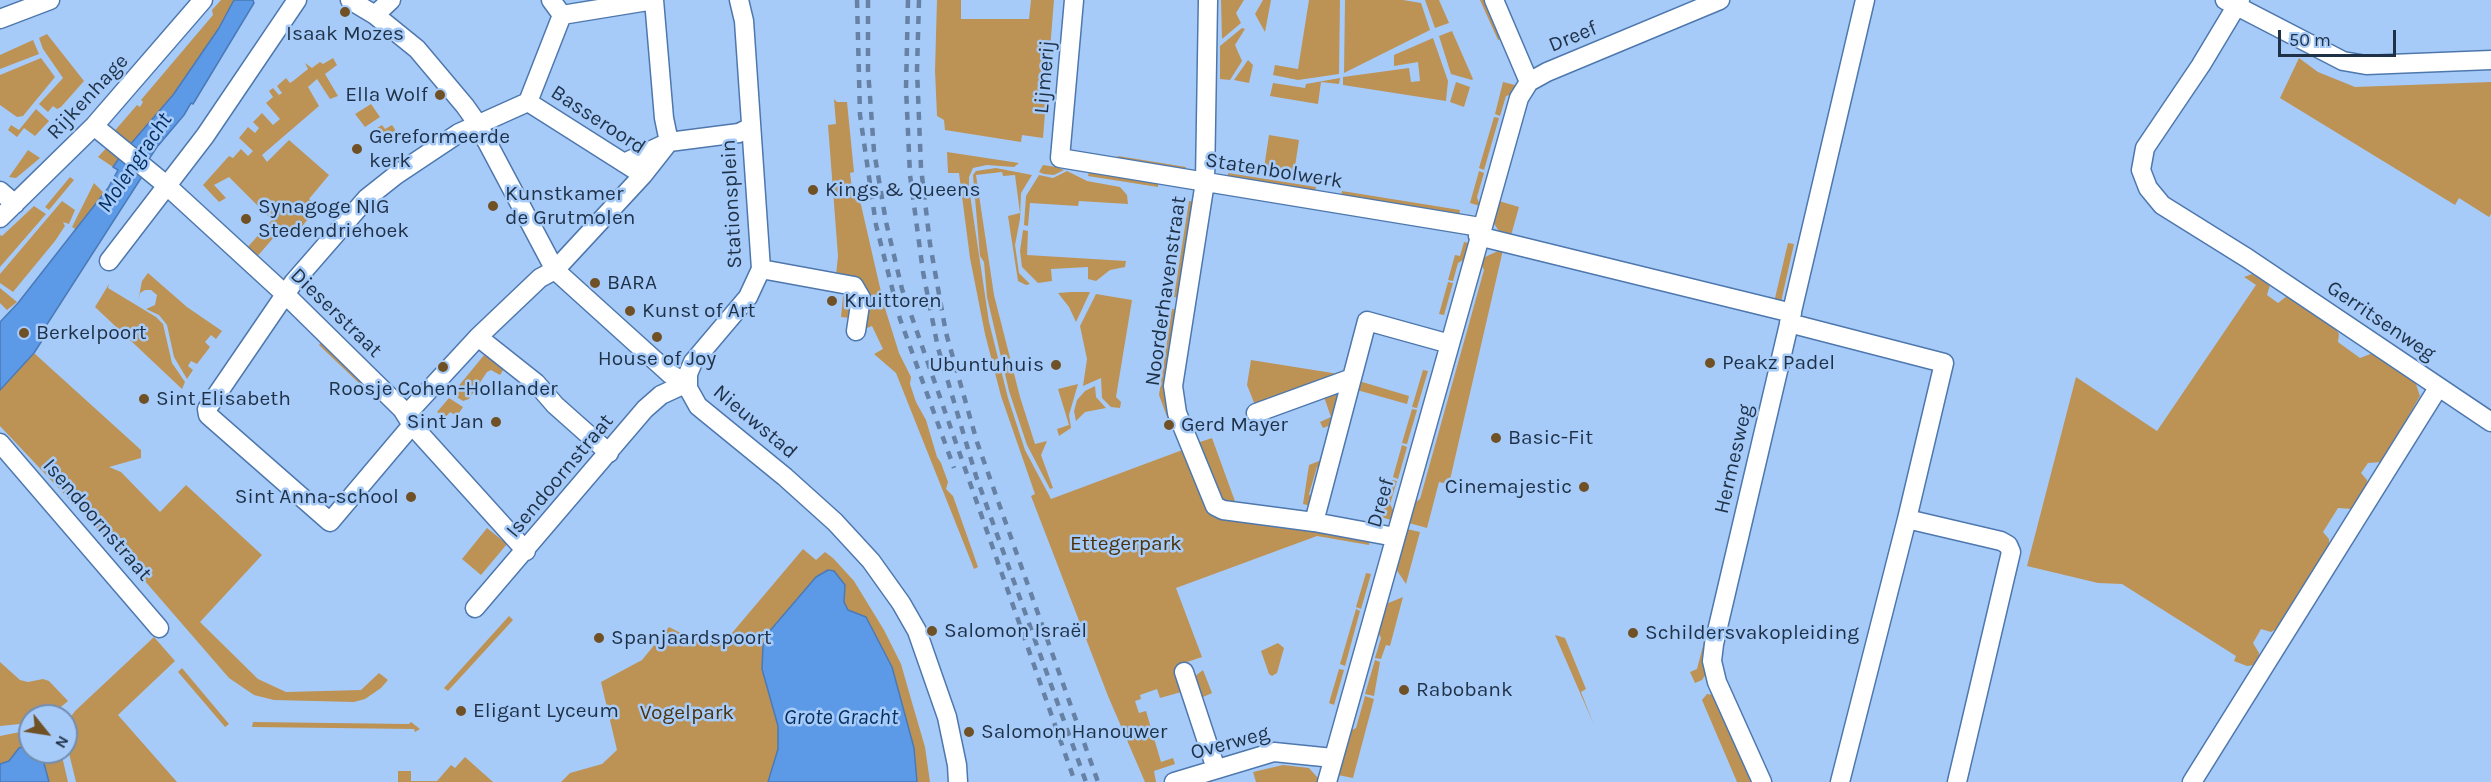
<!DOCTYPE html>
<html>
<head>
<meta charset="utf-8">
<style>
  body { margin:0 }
  #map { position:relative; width:2491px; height:782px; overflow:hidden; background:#a7cbf9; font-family:Karla,sans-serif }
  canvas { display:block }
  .north { position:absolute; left:18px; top:704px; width:60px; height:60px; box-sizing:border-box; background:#a7cbf9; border:2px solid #718db2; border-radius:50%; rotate:120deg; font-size:16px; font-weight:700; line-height:24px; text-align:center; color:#1f3147 }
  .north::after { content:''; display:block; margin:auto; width:21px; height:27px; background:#6f5125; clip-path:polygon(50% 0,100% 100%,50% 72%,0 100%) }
  .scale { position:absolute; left:2278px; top:30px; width:118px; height:27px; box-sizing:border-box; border:3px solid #1f3147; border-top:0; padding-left:8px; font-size:18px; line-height:21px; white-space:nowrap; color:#1f3147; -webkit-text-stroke:4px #a7cbf9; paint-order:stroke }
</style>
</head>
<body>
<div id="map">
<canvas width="2491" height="782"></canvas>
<div class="north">N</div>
<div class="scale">50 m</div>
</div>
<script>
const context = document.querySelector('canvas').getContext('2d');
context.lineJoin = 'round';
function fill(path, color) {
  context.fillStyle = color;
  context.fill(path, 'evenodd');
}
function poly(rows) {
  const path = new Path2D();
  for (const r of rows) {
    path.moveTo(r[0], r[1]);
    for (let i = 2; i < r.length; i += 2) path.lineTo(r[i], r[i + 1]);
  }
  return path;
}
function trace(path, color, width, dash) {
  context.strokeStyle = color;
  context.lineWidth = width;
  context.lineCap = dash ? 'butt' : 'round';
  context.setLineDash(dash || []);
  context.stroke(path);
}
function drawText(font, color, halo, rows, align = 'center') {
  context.font = font + ' Karla,sans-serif';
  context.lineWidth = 5;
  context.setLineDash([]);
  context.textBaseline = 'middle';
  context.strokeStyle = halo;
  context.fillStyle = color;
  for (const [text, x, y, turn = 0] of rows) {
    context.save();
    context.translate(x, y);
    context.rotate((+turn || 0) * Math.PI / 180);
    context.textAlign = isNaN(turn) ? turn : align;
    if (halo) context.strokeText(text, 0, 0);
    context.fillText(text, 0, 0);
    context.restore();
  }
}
fill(poly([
  [221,0,234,0,219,28,173,95,128,149,111,135,137,105,140,107,143,102,141,100,213,15,212,10],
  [937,0,961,0,961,19,1029,19,1031,0,1054,0,1043,138,1022,135,1021,142,945,130,944,120,937,116,935,71],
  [1221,0,1244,0,1236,13,1241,23,1222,39],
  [1263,0,1271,0,1265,32,1255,14],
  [1309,0,1340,0,1339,74,1298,80,1273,75,1275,65,1298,69],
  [1345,0,1403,0,1421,3,1430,30,1344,73],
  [1425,0,1439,0,1449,23,1435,28],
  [1480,0,1487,0,1503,38,1498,40],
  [1242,28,1245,29,1235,45,1242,61,1230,80,1220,79,1220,46],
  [1452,31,1473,79,1472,80,1451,74,1439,36],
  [47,34,84,81,61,107,57,109,53,106,48,112,39,104,63,78,43,49,39,38],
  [1433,38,1448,81,1446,101,1343,85,1343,77,1409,68,1411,82,1420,81,1418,62,1394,66,1394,55],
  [33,40,39,54,0,69,0,55],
  [41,58,55,77,23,116,17,117,0,105,0,75],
  [333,58,337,65,325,74,338,96,330,99,317,79,308,87,319,106,262,155,267,162,289,140,329,175,309,199,318,207,294,236,282,228,255,259,245,250,272,220,229,177,214,185,226,198,219,202,203,185,229,156,233,158,241,149,248,156,253,151,239,138,248,127,255,133,259,128,253,122,262,113,273,125,280,119,266,103,273,97,269,91,273,88,279,95,282,93,277,86,286,78,290,83,293,81,308,69,305,63,312,68,320,62,323,64],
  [2299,58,2318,72,2355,87,2491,82,2491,214,2489,217,2459,198,2455,205,2280,98],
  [1248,60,1253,65,1249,83,1234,80],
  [1340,78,1339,84,1321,82,1318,104,1270,96,1273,83,1305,88,1306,84],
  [1456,82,1470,87,1464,107,1450,102],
  [1503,82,1519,86,1513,94,1506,96,1500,116,1495,114],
  [834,99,837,102,847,102,854,172,850,173,853,196,859,196,884,305,899,353,911,377,910,384,916,402,926,420,937,457,941,463,948,482,946,489,953,496,978,567,974,569,896,373,874,354,883,349,872,326,862,330,864,317,836,275,838,256,828,125,836,124],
  [371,104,380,117,365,127,355,114],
  [36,109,49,121,35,136,24,128,17,137,8,130,11,125,19,130],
  [1494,117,1499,118,1484,170,1479,168],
  [382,125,385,129,392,125,398,134,386,143,377,128],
  [1269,135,1299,140,1294,173,1264,168],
  [110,144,122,154,113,167,98,157],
  [28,150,40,158,16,178,9,177],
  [947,152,1019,163,1014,167,987,165,973,168,969,177,969,188,989,322,1008,398,1025,450,1051,499,1185,449,1205,502,1370,539,1369,545,1317,536,1176,588,1202,657,1178,665,1185,691,1160,698,1157,689,1140,695,1141,699,1135,701,1139,713,1146,711,1161,762,1173,758,1175,764,1154,771,1156,782,1145,782,1108,696,1031,496,1035,494,1001,396,985,334,970,258,959,173,948,173],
  [1118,156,1186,167,1185,173,1117,162],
  [1043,165,1056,167,1064,170,1054,175,1044,174,1039,172],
  [996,168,1032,175,1021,193,1020,219,1015,245,1019,273,1030,284,1026,285,1018,281,1008,216,1020,213,1015,175,1003,176,1002,172,976,175,994,295,1020,397,1035,444,1047,441,1041,455,1053,488,1050,489,1027,445,1009,391,987,297,984,262,980,256,973,175,976,171],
  [1067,171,1087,181,1120,187,1127,195,1128,204,1079,201,1078,206,1030,203,1028,226,1024,225,1026,196,1039,175,1053,178],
  [1089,171,1158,182,1158,187,1088,176],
  [1479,171,1484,173,1477,197,1480,206,1470,203],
  [1228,173,1316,187,1315,193,1227,179],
  [70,177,74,180,49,210,45,207],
  [94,183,104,193,77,230,72,227],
  [1342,191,1460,210,1459,216,1341,197],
  [62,201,75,210,69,224,63,222,65,226,55,241,13,292,0,283,0,274],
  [1189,201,1195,202,1180,298,1174,297],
  [1499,201,1519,207,1510,239,1503,237,1493,222],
  [34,206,46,214,0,267,0,235,2,236],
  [1023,230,1028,231,1027,255,1126,261,1125,267,1110,270,1096,281,1088,279,1088,267,1051,269,1052,281,1038,283,1022,267,1020,251],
  [1464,242,1469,243,1465,259,1458,263,1453,281,1448,280,1455,255,1460,256],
  [1788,243,1794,244,1781,302,1763,298,1775,298],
  [1500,250,1503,250,1449,484,1439,482,1427,528,1409,523,1414,503,1420,499,1484,270,1481,264,1483,258],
  [148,273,187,307,222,331,216,339,211,335,205,342,210,347,197,364,191,361,188,366,193,370,187,379,174,357,167,325,159,315,146,309,155,305,157,295,151,290,145,290,140,293,138,301,142,281],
  [2252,274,2270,285,2267,295,2278,303,2287,296,2334,327,2339,334,2338,342,2360,358,2373,353,2415,381,2420,396,2382,462,2368,463,2361,473,2367,480,2367,486,2352,509,2338,508,2323,532,2329,539,2329,546,2278,628,2271,632,2261,629,2253,643,2259,653,2259,660,2254,665,2247,666,2234,661,2236,656,2122,584,2098,583,2027,566,2076,377,2157,431,2256,285,2244,277],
  [1448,282,1453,283,1444,315,1439,314],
  [109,284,108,288,156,317,163,324,172,363,185,382,182,389,95,307],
  [0,288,17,302,7,310,0,303],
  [1071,292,1090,292,1076,322,1069,307,1058,293],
  [1096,294,1132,300,1116,397,1121,402,1120,408,1111,407,1102,398,1101,378,1083,386,1087,359,1080,326],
  [843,296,854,297,851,318,841,317],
  [1172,309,1178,310,1175,423,1170,425,1159,395],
  [322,341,365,383,362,386,319,345],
  [34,353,141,450,141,458,109,467,121,472,160,512,186,485,262,555,200,622,258,679,286,692,361,690,379,673,388,680,381,688,365,699,354,702,274,700,254,695,229,678,131,565,0,426,0,390],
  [485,354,505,367,500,375,491,370,487,372,469,399,463,401,452,394],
  [1251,360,1345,375,1257,410,1247,385],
  [1423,370,1428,371,1417,408,1412,407],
  [1359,381,1409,396,1407,404,1357,390],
  [1078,384,1069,415,1071,428,1059,436,1057,429,1069,425,1058,389],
  [1095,386,1096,397,1106,408,1085,412,1076,421,1074,411,1077,400,1085,391],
  [1344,386,1334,424,1323,428,1320,422,1331,417,1323,394],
  [449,398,463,407,457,416,450,412,445,418,437,412],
  [1412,409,1417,410,1407,444,1402,443],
  [1212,438,1236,504,1220,500,1197,443],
  [1402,445,1407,447,1398,479,1393,477],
  [1324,459,1323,465,1317,467,1309,494,1313,500,1311,506,1303,504,1309,465],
  [1392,480,1397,481,1390,504,1394,512,1391,520,1381,517],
  [487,528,507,544,481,575,462,559],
  [1407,529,1420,532,1406,584,1396,569],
  [803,549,816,560,825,552,833,558,854,581,884,630,901,664,913,706,925,747,930,782,917,782,914,748,892,667,866,617,848,610,844,602,845,585,762,669,778,726,778,749,768,782,561,782,570,773,602,764,617,750,601,682,642,660,669,627,704,645,732,633],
  [1366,573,1371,574,1361,609,1356,607],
  [1403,597,1390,646,1386,645,1381,659,1375,658,1381,638,1378,632,1386,604],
  [1356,609,1360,611,1345,666,1340,664],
  [509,616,513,620,448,691,444,688],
  [1555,635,1565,638,1586,689,1581,692,1594,725],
  [154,637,175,661,118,715,177,782,76,782,66,741,66,723,75,711],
  [1705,638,1706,674,1702,680,1695,683,1690,672,1697,669],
  [1278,643,1284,648,1277,673,1272,676,1269,674,1261,651],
  [1375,660,1380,662,1374,696,1365,694],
  [0,662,20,680,28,682,43,679,49,681,68,701,50,716,30,716,30,723,0,726],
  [182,668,229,724,225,727,178,672],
  [1339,669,1344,670,1334,705,1329,703],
  [1203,670,1212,693,1203,697,1200,695,1194,677],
  [1707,694,1714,695,1753,782,1737,782,1702,700],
  [1365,696,1374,699,1353,778,1338,775,1350,731,1356,728],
  [253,722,409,724,411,722,420,729,415,732,414,729,252,727],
  [30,730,30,745,9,761,0,764,0,736],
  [41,752,61,752,68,782,49,782],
  [465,757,493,782,398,782,398,771,411,771,411,781,437,781,451,765,455,768],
  [1283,765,1309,768,1318,778,1318,782,1256,782,1253,772]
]), '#bd9255');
const water = poly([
  [234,0,253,0,254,3,193,104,191,103,184,115,157,147,149,159,154,163,143,175,44,329,45,336,34,353,0,390,0,322,18,303,108,188,118,170,113,167,122,154,173,95,219,28,234,0],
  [828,570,834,571,845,585,844,602,848,610,866,617,892,667,914,748,917,782,768,782,778,749,778,726,762,669,763,646,768,633,816,577,828,570],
  [30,745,30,752,41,752,49,782,0,782,0,764,9,761,19,748,30,745]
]);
fill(water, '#5c9ae7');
trace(water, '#4a7ab7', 1.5);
const minor = poly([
  [350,0,375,15,417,49,465,106,477,123,555,270,670,374,687,383],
  [551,0,562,15],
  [654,0,664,118,669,142],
  [739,0,744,21,761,269,748,297,693,362,688,374,688,388,698,406,785,477,835,522,871,561,901,603,917,631,947,717,957,765,958,782],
  [1074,0,1060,158,1480,227],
  [1208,0,1205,182,1173,386,1177,413,1215,506,1223,510,1314,522,1395,537],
  [1494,0,1529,82],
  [2225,0,2343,61,2366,65,2491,60],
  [2240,0,2201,65,2145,148,2141,170,2148,188,2162,205,2247,258,2491,422],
  [375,15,391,0],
  [562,15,654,0],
  [0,19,50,0],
  [528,102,643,175],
  [94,126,165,184,286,295,402,409,412,425,526,551],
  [624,163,669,142,739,133,751,127],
  [0,191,15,204],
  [0,218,94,126,203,0],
  [1478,236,1792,313],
  [109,261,205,136,297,0],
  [761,269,854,286,861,298,856,331],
  [1789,323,1944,363,1907,519],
  [478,337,536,383,555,405,609,453],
  [1256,413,1352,378],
  [406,415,478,337,540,278,555,270,643,175,669,142],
  [412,425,330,522,208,415,207,409,293,283,367,198,396,175,459,133,528,102,562,15],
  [0,443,159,628],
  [1314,522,1367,321,1450,344],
  [475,608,645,409,661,395,687,383],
  [1184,672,1216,769],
  [1174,782,1274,752,1333,758],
  [1327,782,1519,98,1529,82,1547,72,1720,0],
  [1762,782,1717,682,1712,661,1714,644,1865,0],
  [1840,782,1907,519,2001,541,2008,545,2011,552,1957,782],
  [2192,782,2438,388]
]);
trace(minor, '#4e78ad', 21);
trace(minor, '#fff', 18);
trace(poly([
  [857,0,860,115,876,225,900,319,954,468],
  [868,0,868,70,874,151,886,222,902,289,1075,782],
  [908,0,906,88,910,175,923,272,938,348,976,476,1086,782],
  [919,0,917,70,921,168,930,244,946,333,977,442,1098,782]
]), '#6681a4', 4.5, [8, 8]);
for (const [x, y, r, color] of [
  [345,12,6,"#6f5125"],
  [440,95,6,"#6f5125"],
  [357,149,6,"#6f5125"],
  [813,190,6,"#6f5125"],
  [493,206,6,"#6f5125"],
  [246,219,6,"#6f5125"],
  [595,283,6,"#6f5125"],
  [832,301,6,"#6f5125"],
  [630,311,6,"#6f5125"],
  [24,333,6,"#6f5125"],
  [657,337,6,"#6f5125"],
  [1710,363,6,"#6f5125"],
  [1056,365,6,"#6f5125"],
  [443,367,6,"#6f5125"],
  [144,399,6,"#6f5125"],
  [496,422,6,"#6f5125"],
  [1169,425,6,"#6f5125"],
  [1496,438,6,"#6f5125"],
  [1584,487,6,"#6f5125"],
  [411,497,6,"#6f5125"],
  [932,631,6,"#6f5125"],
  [1633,633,6,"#6f5125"],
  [599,638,6,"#6f5125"],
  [1404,690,6,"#6f5125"],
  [461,711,6,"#6f5125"],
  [969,732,6,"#6f5125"]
]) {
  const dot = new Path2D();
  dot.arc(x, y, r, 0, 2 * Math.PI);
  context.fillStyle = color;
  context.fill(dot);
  trace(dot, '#a7cbf9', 2);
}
drawText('21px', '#1f3147', '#a7cbf9', [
  ["Isaak Mozes",345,34,"center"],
  ["Ella Wolf",428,95,"right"],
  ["Gereformeerde",369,137],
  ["kerk",369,161],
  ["Kings & Queens",825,190],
  ["Kunstkamer",505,194],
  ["de Grutmolen",505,218],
  ["Synagoge NIG",258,207],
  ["Stedendriehoek",258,231],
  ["BARA",607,283],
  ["Kruittoren",844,301],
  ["Kunst of Art",642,311],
  ["Berkelpoort",36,333],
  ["House of Joy",657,359,"center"],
  ["Peakz Padel",1722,363],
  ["Ubuntuhuis",1044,365,"right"],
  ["Roosje Cohen-Hollander",443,389,"center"],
  ["Sint Elisabeth",156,399],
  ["Sint Jan",484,422,"right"],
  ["Gerd Mayer",1181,425],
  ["Basic-Fit",1508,438],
  ["Cinemajestic",1572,487,"right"],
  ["Sint Anna-school",399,497,"right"],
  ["Salomon Israël",944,631],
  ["Schildersvakopleiding",1645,633],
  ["Spanjaardspoort",611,638],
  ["Rabobank",1416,690],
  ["Eligant Lyceum",473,711],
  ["Salomon Hanouwer",981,732]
], 'left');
drawText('21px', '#1f3147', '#a7cbf9', [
  ["Dreef",1573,37,-22],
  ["Lijmerij",1045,77,-85],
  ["Rijkenhage",88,97,-47],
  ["Basseroord",598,120,33],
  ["Statenbolwerk",1274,171,9],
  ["Stationsplein",732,204,-93],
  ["Noorderhavenstraat",1166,291,-82],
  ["Dieserstraat",336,313,44],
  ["Gerritsenweg",2381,321,34],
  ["Nieuwstad",755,422,40],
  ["Hermesweg",1734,459,-77],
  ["Isendoornstraat",560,476,-50],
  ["Dreef",1381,503,-74],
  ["Isendoornstraat",97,520,49],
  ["Overweg",1230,743,-15]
]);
drawText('21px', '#4b3209', '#a7cbf9', [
  ["Ettegerpark",1126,544],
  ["Vogelpark",687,713]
]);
drawText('italic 22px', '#022d5e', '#a7cbf9', [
  ["Molengracht",135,163,-56],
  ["Grote Gracht",841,718]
]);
</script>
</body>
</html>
